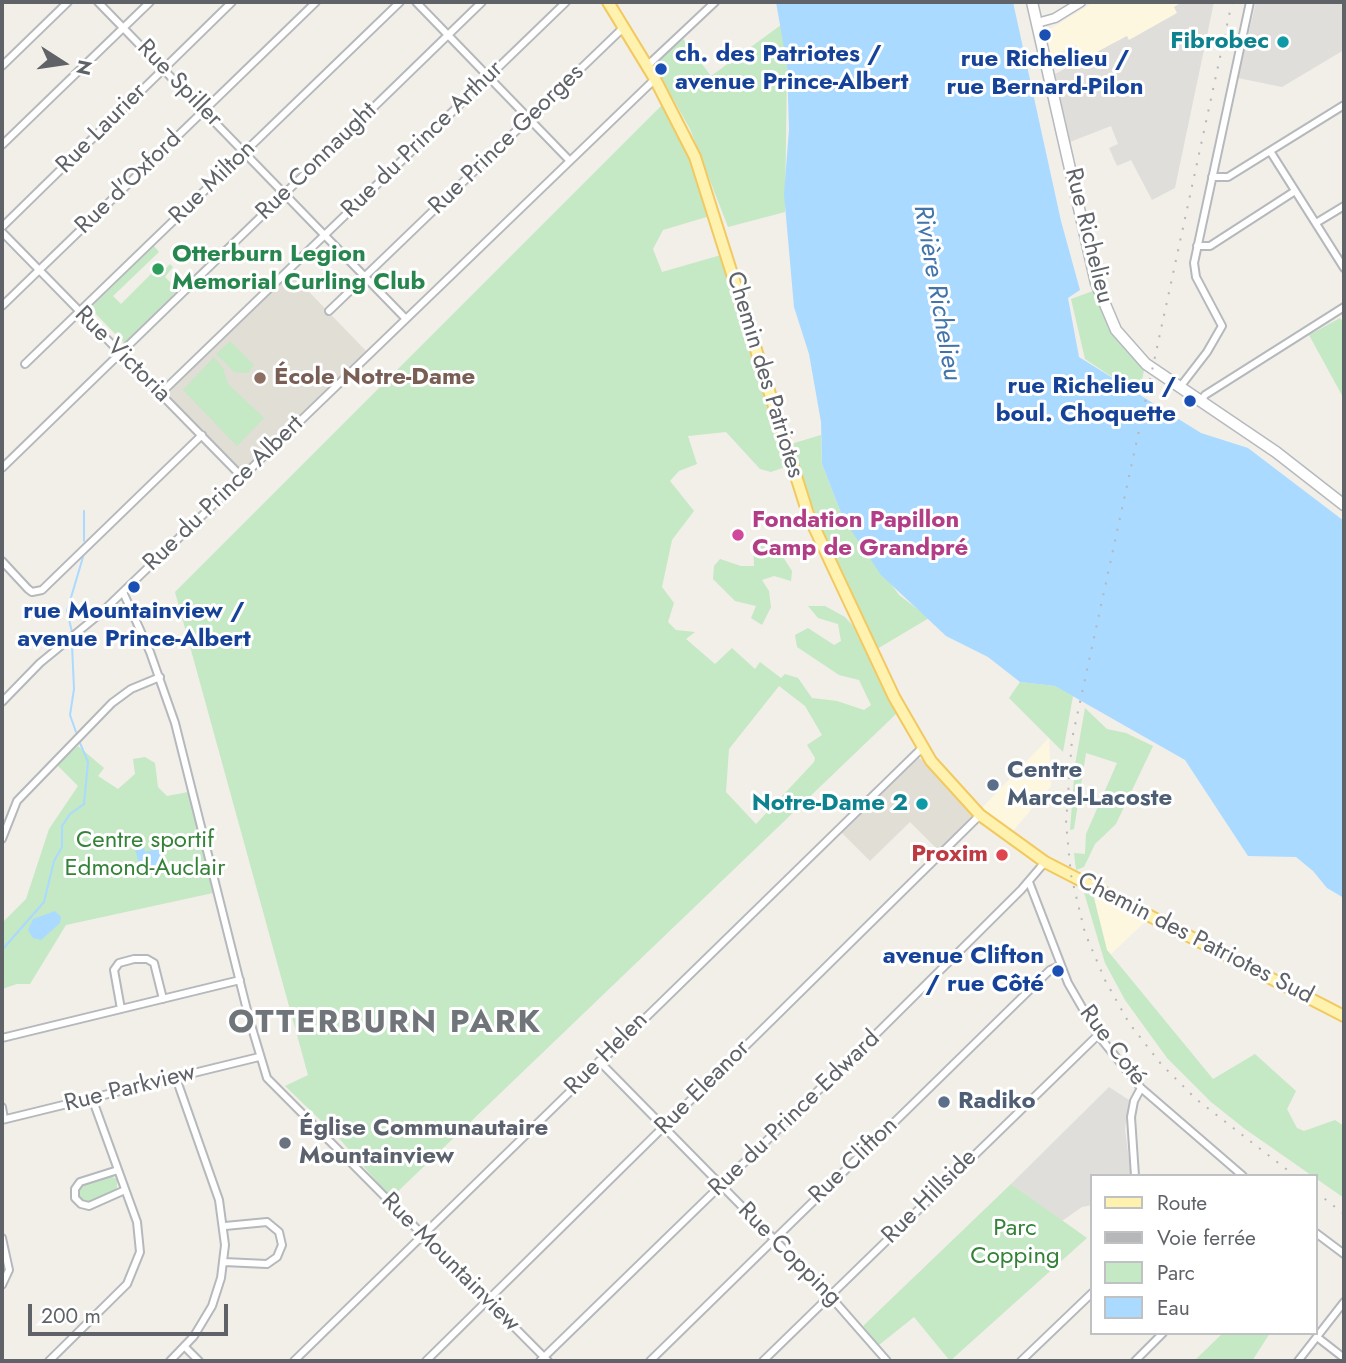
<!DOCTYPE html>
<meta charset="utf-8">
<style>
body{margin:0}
#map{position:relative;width:1346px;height:1363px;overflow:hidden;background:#f1efe8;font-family:Jost,sans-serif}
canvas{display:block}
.frame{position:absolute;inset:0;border:4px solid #5f6368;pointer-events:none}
.legend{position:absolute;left:1090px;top:1174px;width:228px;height:161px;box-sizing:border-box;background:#fff;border:2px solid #bfc1c3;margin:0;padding:9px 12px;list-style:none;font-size:21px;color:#5f6368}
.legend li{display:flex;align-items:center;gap:14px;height:35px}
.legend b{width:35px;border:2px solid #bfc1c3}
.north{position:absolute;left:28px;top:28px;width:70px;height:70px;-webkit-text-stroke:5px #fff;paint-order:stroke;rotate:102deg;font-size:19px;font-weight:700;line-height:28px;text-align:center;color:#5f6368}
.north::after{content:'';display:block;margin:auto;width:24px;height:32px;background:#5f6368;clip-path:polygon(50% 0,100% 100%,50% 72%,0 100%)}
.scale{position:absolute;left:28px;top:1304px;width:200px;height:32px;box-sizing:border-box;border:4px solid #5f6368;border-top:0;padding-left:9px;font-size:21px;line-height:24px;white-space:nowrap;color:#5f6368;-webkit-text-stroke:5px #fff;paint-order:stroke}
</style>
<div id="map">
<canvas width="1346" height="1363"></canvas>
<div class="frame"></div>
<ul class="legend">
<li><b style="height:9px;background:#fff2af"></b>Route</li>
<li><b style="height:9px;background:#b6b7b8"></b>Voie ferrée</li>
<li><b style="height:19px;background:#c5e8c5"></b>Parc</li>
<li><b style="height:19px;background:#aadaff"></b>Eau</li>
</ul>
<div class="north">N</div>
<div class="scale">200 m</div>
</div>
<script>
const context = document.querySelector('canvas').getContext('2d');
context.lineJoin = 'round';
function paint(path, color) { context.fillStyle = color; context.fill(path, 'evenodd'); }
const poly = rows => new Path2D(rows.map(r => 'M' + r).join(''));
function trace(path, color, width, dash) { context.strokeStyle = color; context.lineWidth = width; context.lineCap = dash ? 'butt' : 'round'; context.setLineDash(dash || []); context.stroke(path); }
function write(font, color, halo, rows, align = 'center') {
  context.font = font + ' Jost,sans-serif'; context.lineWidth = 6; context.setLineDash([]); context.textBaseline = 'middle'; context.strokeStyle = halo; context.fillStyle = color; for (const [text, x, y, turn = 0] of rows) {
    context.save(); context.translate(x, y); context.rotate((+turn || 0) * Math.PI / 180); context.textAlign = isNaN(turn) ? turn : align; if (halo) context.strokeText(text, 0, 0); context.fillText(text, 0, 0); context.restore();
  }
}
paint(poly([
 [1094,2,1182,2,1174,7,1177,13,1129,40,1126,36,1085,59,1076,45,1051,56,1047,31],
 [1049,738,1051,786,1012,832,982,808],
 [1093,894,1147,920,1111,954,1107,950]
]), '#fef7e0');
paint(poly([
 [1182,2,1214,2,1175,188,1152,200,1131,160,1117,166,1109,148,1118,144,1111,126,1070,142,1055,74,1127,36,1129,40,1177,13,1174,7],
 [1256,2,1344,2,1344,50,1282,87,1238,78],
 [1109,1087,1129,1100,1125,1129,1131,1176,1092,1176,1092,1205,1082,1207,1062,1221,1011,1184]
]), '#e0deda');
paint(poly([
 [288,270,369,354,242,477,160,394],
 [916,757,923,760,972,816,939,851,910,822,870,861,839,830]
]), '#e1ded6');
paint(poly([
 [781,25,787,65,785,212,728,227,690,129,654,65,683,39,711,76],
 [663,104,691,163,710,216,663,230,653,249,662,272,721,255,785,467,771,472,760,469,726,432,688,436,697,464,679,471,670,481,694,511,672,540,662,587,674,603,668,622,676,630,695,632,686,639,715,664,732,648,755,669,760,662,781,678,785,674,798,678,812,698,837,701,864,710,871,705,859,680,839,675,797,647,795,635,808,628,834,645,841,641,838,624,818,618,808,606,825,606,845,617,853,626,896,714,391,1198,337,1136,285,1086,308,1075,175,592],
 [779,686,805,706,822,735,807,745,815,758,814,762,756,824,726,792,729,749],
 [154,246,159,252,113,296,121,304,153,272,158,277,170,264,173,267,165,277,178,290,124,343,90,308],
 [1093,291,1112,334,1144,370,1139,395,1085,359,1071,299],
 [1340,318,1344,324,1344,399,1309,335],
 [230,341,254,365,248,373,234,372,216,354],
 [214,357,223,368,228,384,264,418,237,446,183,390],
 [821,435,822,464,843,518,899,595,929,618,877,649,815,513,791,444],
 [765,537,774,543,792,571,791,581,774,576,762,580,769,591,771,607,762,625,751,618,756,606,735,601,713,579,714,566,720,559,741,566,754,566,753,543],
 [1020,682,1055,686,1073,696,1063,752,1009,698],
 [1085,708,1107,729,1126,733,1153,746,1116,824,1095,844,1084,867,1076,870,1074,853,1085,854,1086,834,1117,763,1086,753,1074,829,1070,830,1075,765],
 [78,746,104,768,98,776,118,789,135,774,133,759,145,757,155,763,158,787,167,796,188,792,213,893,66,925,30,984,17,984,2,989,2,923,26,899,49,829,78,786,57,765],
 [1083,889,1093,894,1107,950,1213,1079,1255,1054,1296,1091,1287,1109,1297,1128,1304,1131,1335,1120,1344,1126,1344,1198,1245,1129,1211,1102,1167,1058,1125,1000,1105,963],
 [110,1176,117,1179,117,1190,92,1202,78,1201,76,1191,80,1186],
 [1011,1184,1087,1238,950,1361,914,1317,879,1345,863,1326],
 [1223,1333,1270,1333,1252,1361,1194,1361]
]), '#c5e8c5');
paint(poly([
 [776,2,1013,2,1061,221,1080,290,1068,298,1079,357,1201,433,1248,448,1344,521,1344,898,1327,888,1313,871,1296,857,1248,856,1185,760,1055,686,1020,682,988,657,946,636,881,575,843,518,822,464,821,422,809,354,794,307,784,194,789,129,787,65],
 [142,838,145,852,161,848,165,863,140,869,133,840],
 [55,911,61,917,60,923,41,940,33,938,28,930,33,919]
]), '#aadaff');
trace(poly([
 [84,511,84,541],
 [72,632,67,611,83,557],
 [72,645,74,689,70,715,76,732],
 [2,950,44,902,54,861,62,847,62,826,70,814,84,804,88,762,80,743]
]), '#aadaff', 2);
const minor = poly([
 [98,2,405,318],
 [416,2,569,160],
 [2,66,68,2],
 [647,66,715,2],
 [2,145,150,2],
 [1270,151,1344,268],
 [1212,177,1228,177,1344,105],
 [1316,223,1344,206],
 [2,227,232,2],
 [2,232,242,477],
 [1197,246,1210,246,1295,191],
 [2,306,316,2],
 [329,311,624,27],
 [25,364,400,2],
 [1180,387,1207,352,1222,326,1196,277,1194,263,1250,2],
 [160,394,566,2],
 [1201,401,1205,395,1344,307],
 [2,468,482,2],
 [2,561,28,589,32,592,42,590,202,435],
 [123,592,150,652,175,723,249,1018,267,1078,548,1361],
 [2,702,40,663,101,613,655,79],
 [2,839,17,801,112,703,131,689,160,677],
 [1029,882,1068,983,1098,1035,1141,1088,1243,1176],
 [121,1009,114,970,119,963,134,959,147,959,154,963,163,999],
 [2,1038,240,980],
 [599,1061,830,1296,887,1361],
 [2,1107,4,1119],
 [2,1120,259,1057],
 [118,1170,80,1182,75,1189,75,1198,81,1204,89,1206,125,1190],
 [1135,1176,1131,1117,1134,1101,1141,1088],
 [1316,1233,1344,1254],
 [2,1238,9,1270,2,1285],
 [224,1262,267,1264,277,1257,282,1245,279,1232,267,1222,225,1226],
 [1317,1337,1344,1358],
 [185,1347,199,1361],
 [49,1361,127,1284,140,1252,137,1222,92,1098],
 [170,1361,194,1336,212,1306,221,1278,225,1245,219,1200,176,1078],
 [294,1361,922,748],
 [426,1361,980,815],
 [540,1361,863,1047,1021,890,1045,862],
 [650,1361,1050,970,1061,965],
 [763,1361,1098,1035],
 [1021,1361,1092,1293],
 [1135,1361,1163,1333],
 [1298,1361,1344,1302]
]);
const tertiary = poly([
 [1037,23,1055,18,1081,2]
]);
const secondary = poly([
 [1032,2,1096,283,1116,330,1146,364,1276,452,1344,505]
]);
const primary = poly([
 [608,2,655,79,695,157,808,514,894,697,931,761,980,815,1045,862,1344,1016]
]);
trace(minor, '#b5b8bc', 10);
trace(tertiary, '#b5b8bc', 11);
trace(secondary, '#b6babf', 13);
trace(primary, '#f2c960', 14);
trace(minor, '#fff', 6);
trace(tertiary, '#fff', 8);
trace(secondary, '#fff', 10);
trace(primary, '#fff2af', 10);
trace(poly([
 [1232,2,1072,739,1066,823,1071,875,1085,933,1105,980,1129,1023,1161,1064,1196,1099,1295,1176],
 [1316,1192,1344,1214]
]), '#b6b7b8', 2, [2, 9]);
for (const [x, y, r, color] of [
 [1045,35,7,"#1a4fb4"],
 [1283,42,7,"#0f9aa8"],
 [661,69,7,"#1a4fb4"],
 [158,269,7,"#2e9e5b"],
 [260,378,7,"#8d6e63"],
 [1190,401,7,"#1a4fb4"],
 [738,535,7,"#d1479c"],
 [134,587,7,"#1a4fb4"],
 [993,785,7,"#5c6f8a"],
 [922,804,7,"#0f9aa8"],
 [1002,855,7,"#e0444e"],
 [1058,971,7,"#1a4fb4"],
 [944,1102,7,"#5c6f8a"],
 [285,1143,7,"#6b7280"]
]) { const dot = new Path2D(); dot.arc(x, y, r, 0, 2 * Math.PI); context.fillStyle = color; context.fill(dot); trace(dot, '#fff', 2.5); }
write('bold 24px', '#0d838f', '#fff', [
 ["Fibrobec",1269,42],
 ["Notre-Dame 2",908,804]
], 'right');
write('bold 24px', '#164399', '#fff', [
 ["ch. des Patriotes /",675,55,"left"],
 ["avenue Prince-Albert",675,83,"left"],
 ["rue Richelieu /",1045,60],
 ["rue Bernard-Pilon",1045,88],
 ["rue Richelieu /",1176,387,"right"],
 ["boul. Choquette",1176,415,"right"],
 ["rue Mountainview /",134,612],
 ["avenue Prince-Albert",134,640],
 ["avenue Clifton",1044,957,"right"],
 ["/ rue Côté",1044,985,"right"]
]);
write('24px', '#5f6368', '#fff', [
 ["Rue Spiller",179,84,46],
 ["Rue Laurier",102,129,-45],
 ["Rue du Prince Arthur",423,140,-44],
 ["Rue Prince Georges",507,140,-44],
 ["Rue Connaught",317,162,-44],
 ["Rue d'Oxford",129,183,-44],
 ["Rue Milton",213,183,-44],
 ["Rue Richelieu",1088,236,76],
 ["Rue Victoria",122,355,45],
 ["Chemin des Patriotes",764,375,73],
 ["Rue du Prince Albert",224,494,-44],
 ["Chemin des Patriotes Sud",1195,939,27],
 ["Rue Coté",1112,1046,53],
 ["Rue Helen",607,1054,-45],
 ["Rue Eleanor",703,1088,-45],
 ["Rue Parkview",130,1089,-14],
 ["Rue du Prince Edward",795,1114,-44],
 ["Rue Clifton",854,1161,-44],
 ["Rue Hillside",930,1197,-45],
 ["Rue Copping",789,1255,45],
 ["Rue Mountainview",450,1263,45]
]);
write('bold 24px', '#27864d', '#fff', [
 ["Otterburn Legion",172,255],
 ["Memorial Curling Club",172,283]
], 'left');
write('bold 24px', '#785e54', '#fff', [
 ["École Notre-Dame",274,378]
], 'left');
write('bold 24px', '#b23c85', '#fff', [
 ["Fondation Papillon",752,521],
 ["Camp de Grandpré",752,549]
], 'left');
write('bold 24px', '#4e5e75', '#fff', [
 ["Centre",1007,771],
 ["Marcel-Lacoste",1007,799],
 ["Radiko",958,1102]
], 'left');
write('24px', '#348238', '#fff', [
 ["Centre sportif",145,841],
 ["Edmond-Auclair",145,869],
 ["Parc",1015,1229],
 ["Copping",1015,1257]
]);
write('bold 24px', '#be3a42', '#fff', [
 ["Proxim",988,855]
], 'right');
write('bold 24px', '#5b616d', '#fff', [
 ["Église Communautaire",299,1129],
 ["Mountainview",299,1157]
], 'left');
write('italic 26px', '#4174aa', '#fff', [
 ["Rivière Richelieu",936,293,80]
]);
context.letterSpacing = '2px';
write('bold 32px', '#70757a', '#fff', [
 ["OTTERBURN PARK",385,1024]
]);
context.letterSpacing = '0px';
</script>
